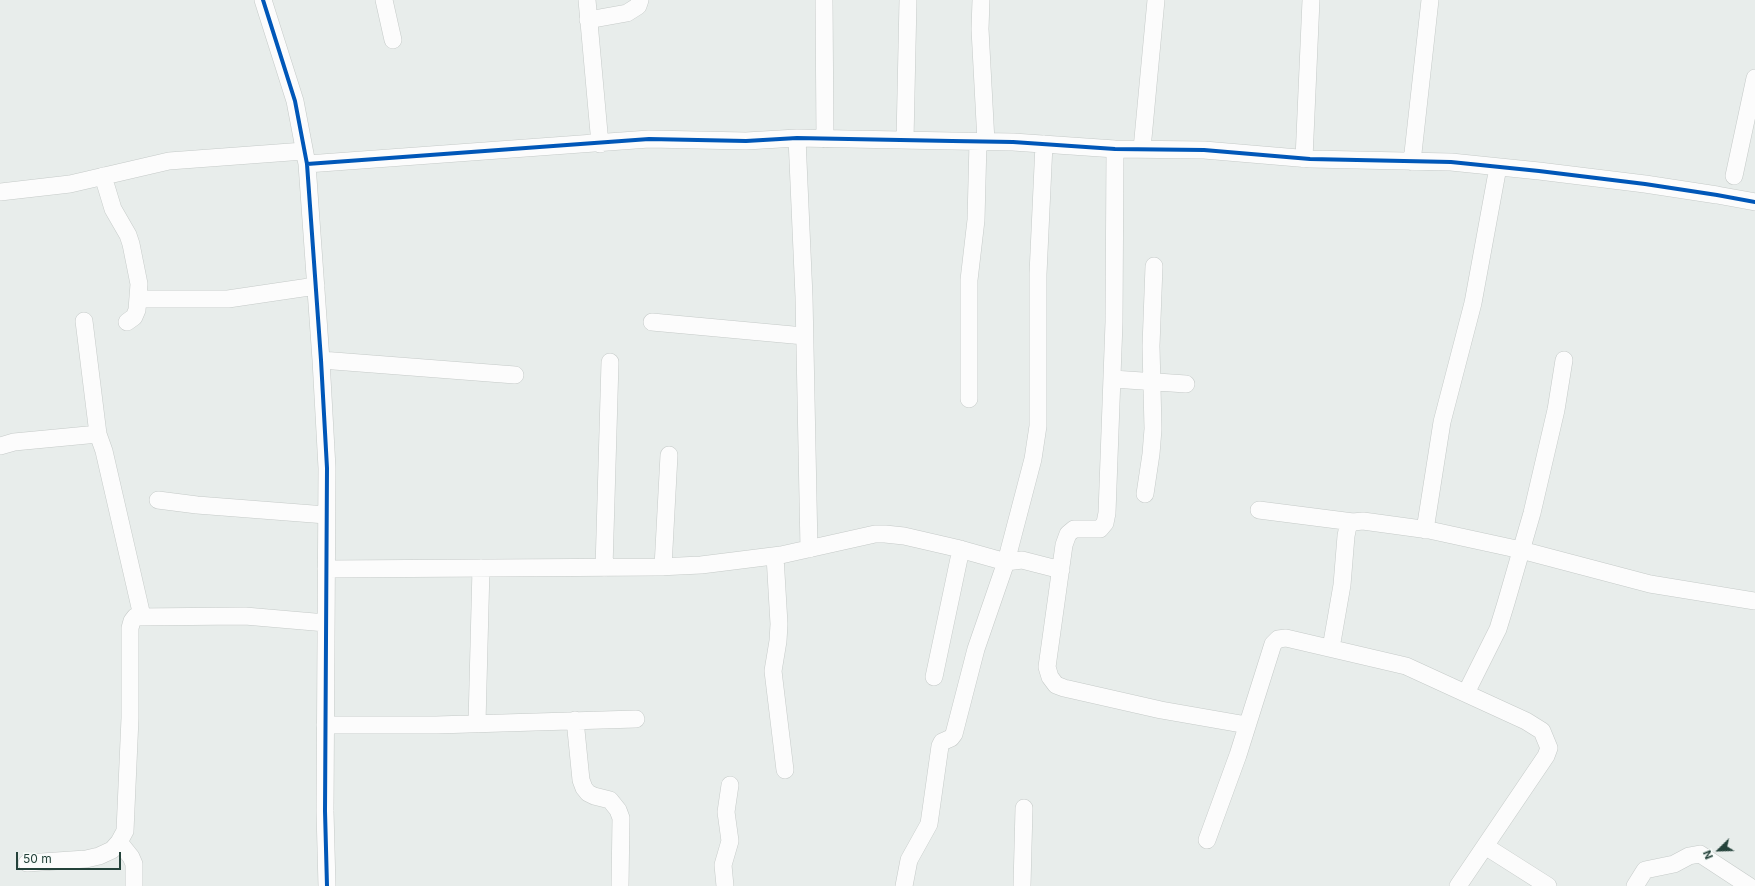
<!DOCTYPE html>
<style>
body{margin:0}
#map{position:relative;width:1755px;height:886px;overflow:hidden;background:#e8edeb;font-family:Inter,sans-serif}
canvas{display:block}
.north{position:absolute;left:1699px;top:830px;width:40px;height:40px;-webkit-text-stroke:3px #f7fbf9;paint-order:stroke;rotate:247deg;font-size:11px;font-weight:700;line-height:16px;text-align:center;color:#24423a}
.north::after{content:'';display:block;margin:auto;width:14px;height:18px;background:#24423a;clip-path:polygon(50% 0,100% 100%,50% 72%,0 100%)}
.scale{position:absolute;left:16px;top:852px;width:105px;height:18px;box-sizing:border-box;border:2px solid #24423a;border-top:0;padding-left:5px;font-size:12px;line-height:14px;white-space:nowrap;color:#24423a;-webkit-text-stroke:3px #f7fbf9;paint-order:stroke}
</style>
<div id="map">
<canvas width="1755" height="886"></canvas>
<div class="north">N</div>
<div class="scale">50 m</div>
</div>
<script>
const context = document.querySelector('canvas').getContext('2d');
context.lineJoin = 'round';
const poly = rows => new Path2D(rows.map(r => 'M' + r).join(''));
function trace(path, color, width, dash) { context.strokeStyle = color; context.lineWidth = width; context.lineCap = dash ? 'butt' : 'round'; context.setLineDash(dash || []); context.stroke(path); }
const minor = poly([
 [263,0,295,101,307,164,321,360,327,468,325,811,327,886],
 [384,0,393,40],
 [587,0,600,144],
 [824,0,825,139],
 [981,0,980,29,986,142],
 [588,20,627,13,638,6,640,0],
 [797,138,804,297,809,549],
 [905,140,908,0],
 [1115,149,1114,322,1107,513,1105,523,1100,529,1074,529,1068,534,1064,545,1047,667,1050,677,1056,685,1064,688,1161,710,1247,725],
 [1142,149,1156,0],
 [1304,159,1311,0],
 [1412,162,1430,0],
 [307,164,649,139,746,141,797,138,952,141,1013,142,1115,149,1204,150,1310,159,1451,162,1539,171,1645,184,1717,195,1755,202],
 [103,176,113,209,128,235,131,244,139,284,137,310,134,317,127,322],
 [1734,176,1755,78],
 [0,192,70,184,169,161,304,151],
 [138,299,228,299,316,286],
 [84,321,98,434,104,451,142,616],
 [652,322,804,336],
 [321,360,515,375],
 [1113,379,1186,384],
 [969,399,969,280,976,220,978,142],
 [0,446,14,442,98,434],
 [1145,494,1151,454,1153,429,1151,346,1154,266],
 [158,500,197,505,326,515],
 [1259,510,1353,522],
 [1425,530,1442,422,1473,303,1498,167],
 [775,556,779,624,778,641,773,671,785,770],
 [663,567,669,455],
 [604,568,610,362],
 [326,569,658,567,701,565,781,555,875,534,885,534,904,536,956,548,1006,562,1022,560,1061,570],
 [1331,648,1342,585,1346,536,1348,526,1353,522,1363,521,1429,530,1521,550,1650,584,1755,601],
 [934,677,961,549],
 [1466,693,1498,629,1506,603,1532,513,1556,410,1564,360],
 [575,720,581,780,584,788,588,793,594,796,610,800,618,810,621,818,620,886],
 [477,723,481,568],
 [325,725,436,725,636,719],
 [1207,840,1238,755,1273,644,1278,639,1286,638,1406,666,1526,721,1542,731,1549,748,1546,756,1458,886],
 [119,842,131,857,134,864,134,886],
 [1485,846,1548,886],
 [27,863,86,859,99,856,112,850,119,842,125,831,130,718,130,628,132,621,135,617,245,616,326,623],
 [725,886,723,865,730,841,726,812,730,785],
 [904,886,909,860,929,824,940,746,942,742,951,738,954,734,976,649,1006,562,1033,459,1038,426,1038,274,1044,144],
 [1022,886,1024,808],
 [1635,886,1645,870,1674,864,1689,856,1700,854,1749,886]
]);
trace(minor, '#c5cac8', 18);
trace(minor, '#fcfcfc', 17);
trace(poly([
 [263,0,295,101,307,164,321,360,327,468,325,811,327,886],
 [307,164,649,139,746,141,797,138,952,141,1013,142,1115,149,1204,150,1310,159,1451,162,1539,171,1645,184,1717,195,1755,202]
]), '#0057b8', 4);
</script>
